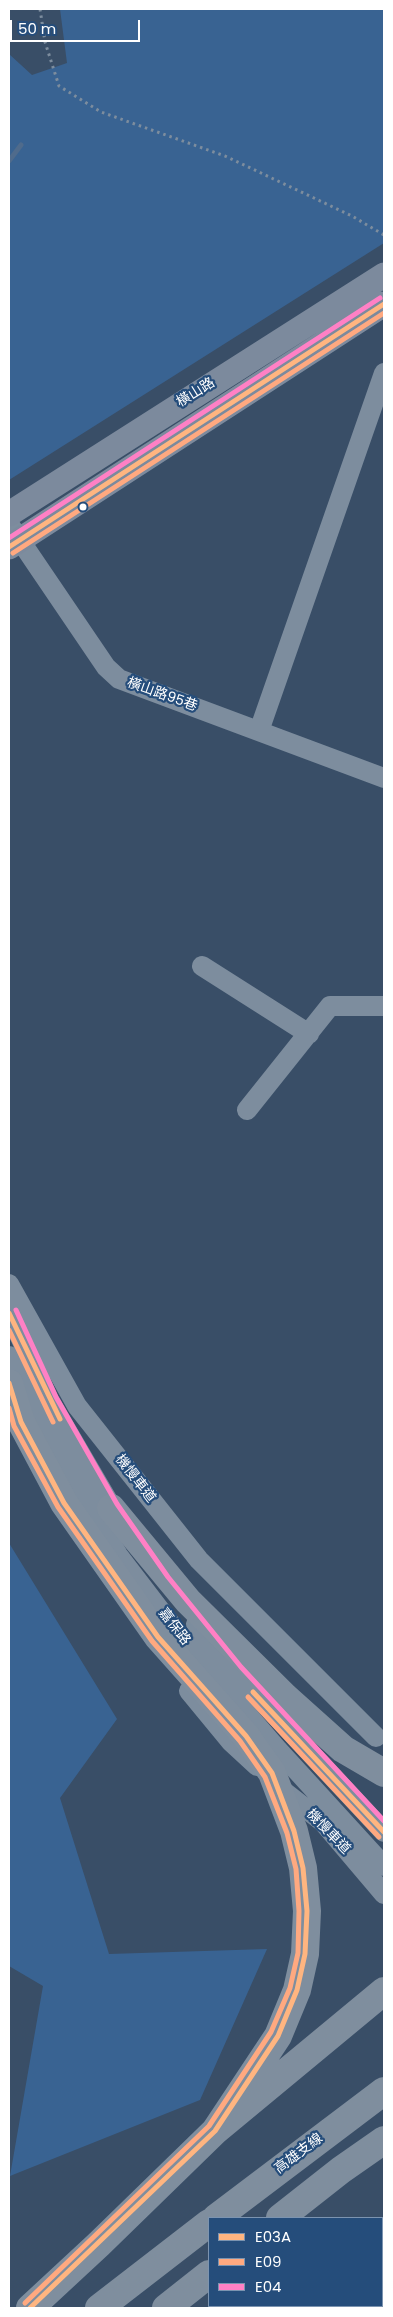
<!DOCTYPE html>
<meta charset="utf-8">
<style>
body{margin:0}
#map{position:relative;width:393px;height:2317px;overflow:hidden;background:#394e67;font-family:Poppins,sans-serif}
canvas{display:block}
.frame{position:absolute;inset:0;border:10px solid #fff;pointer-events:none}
.legend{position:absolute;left:208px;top:2217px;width:175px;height:90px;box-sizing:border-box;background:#254d7b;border:1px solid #7c94b0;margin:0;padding:6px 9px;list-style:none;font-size:15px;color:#fff}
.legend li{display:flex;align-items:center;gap:10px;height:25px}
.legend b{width:25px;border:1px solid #7c94b0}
.scale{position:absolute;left:10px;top:20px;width:130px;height:22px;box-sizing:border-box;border:2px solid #fff;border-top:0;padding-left:6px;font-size:15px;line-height:18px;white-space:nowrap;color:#fff;-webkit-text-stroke:4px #254d7b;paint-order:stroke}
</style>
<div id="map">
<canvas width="393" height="2317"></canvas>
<div class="frame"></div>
<ul class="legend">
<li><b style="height:6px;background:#ffb580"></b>E03A</li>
<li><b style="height:6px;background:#ffa980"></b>E09</li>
<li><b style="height:6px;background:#ff80c5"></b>E04</li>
</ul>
<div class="scale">50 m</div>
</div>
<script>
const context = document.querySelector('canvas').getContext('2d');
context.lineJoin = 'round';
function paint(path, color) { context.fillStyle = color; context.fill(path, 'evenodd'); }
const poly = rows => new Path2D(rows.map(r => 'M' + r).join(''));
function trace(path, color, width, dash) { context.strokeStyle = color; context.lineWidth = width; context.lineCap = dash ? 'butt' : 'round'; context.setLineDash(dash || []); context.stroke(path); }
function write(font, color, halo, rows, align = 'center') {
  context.font = font + ' Poppins,"Noto Sans TC",sans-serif'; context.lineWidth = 4.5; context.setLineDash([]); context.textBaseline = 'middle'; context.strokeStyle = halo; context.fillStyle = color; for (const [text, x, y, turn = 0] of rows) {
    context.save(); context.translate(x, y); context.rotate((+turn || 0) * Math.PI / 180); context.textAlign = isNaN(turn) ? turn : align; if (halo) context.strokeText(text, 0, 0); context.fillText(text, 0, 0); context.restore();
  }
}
paint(poly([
 [60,9,384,9,384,243,9,480,9,54,32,75,67,63],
 [9,1543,117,1719,60,1798,109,1954,267,1949,200,2100,10,2176,43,1986,9,1966]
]), '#396392');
trace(poly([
 [9,161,21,145]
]), '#4f6b8c', 5);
trace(poly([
 [40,9,45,42,59,86,101,112,225,156,352,216,384,235]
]), '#7d8d9e', 3, [2.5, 4]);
trace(poly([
 [9,524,106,667,119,679,384,778],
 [259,731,384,373],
 [202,966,309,1034],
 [247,1110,330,1006,384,1006],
 [9,1284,77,1406,199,1560,376,1737],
 [9,1313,49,1400,118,1518],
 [9,1356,57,1453,118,1555,183,1640,278,1750,384,1866],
 [196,1624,235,1672,384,1832],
 [189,1691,231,1742,257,1766],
 [277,1786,323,1822,384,1894]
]), '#7d8d9e', 20);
trace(poly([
 [9,514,384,275],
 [9,547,384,304]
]), '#7c8a9d', 25);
trace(poly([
 [9,1383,21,1422,64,1503,158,1637,246,1736,272,1773,294,1831,303,1868,307,1911,305,1954,297,1990,278,2036,215,2131],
 [111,1508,188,1601,285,1697,343,1749,384,1773],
 [216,2218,384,2091],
 [280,2218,341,2170,384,2140],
 [382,2295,384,2293],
 [30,2308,99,2244,215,2131,384,1991],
 [99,2308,209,2223],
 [166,2308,209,2274],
 [355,2308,360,2306]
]), '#7f8e9e', 28);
trace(poly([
 [9,547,384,304],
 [9,1313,60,1419],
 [9,1383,21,1422,64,1503,158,1637,246,1736,272,1773,294,1831,303,1868,307,1911,305,1954,297,1990,278,2036,215,2131,30,2308],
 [253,1692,384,1832]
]), '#ffb580', 5);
trace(poly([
 [13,553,384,313],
 [9,1330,53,1422],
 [9,1408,14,1426,58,1507,152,1641,240,1741,265,1777,287,1833,296,1869,299,1911,298,1953,290,1988,271,2032,209,2126,25,2303],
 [248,1697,379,1837]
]), '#ffa980', 5);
trace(poly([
 [9,538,380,298],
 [16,1310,56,1397,117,1504,168,1577,241,1667,384,1821]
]), '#ff80c5', 5);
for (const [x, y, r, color] of [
 [83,507,4.5,"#fff"]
]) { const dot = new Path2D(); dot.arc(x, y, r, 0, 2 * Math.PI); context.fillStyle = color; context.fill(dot); trace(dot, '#254d7b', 2); }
write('14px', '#fff', '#254d7b', [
 ["橫山路",196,393,-32],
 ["橫山路95巷",162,695,20],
 ["機慢車道",135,1479,52],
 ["嘉保路",174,1627,52],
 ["機慢車道",328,1832,46],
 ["高雄支線",299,2154,-37]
]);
</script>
